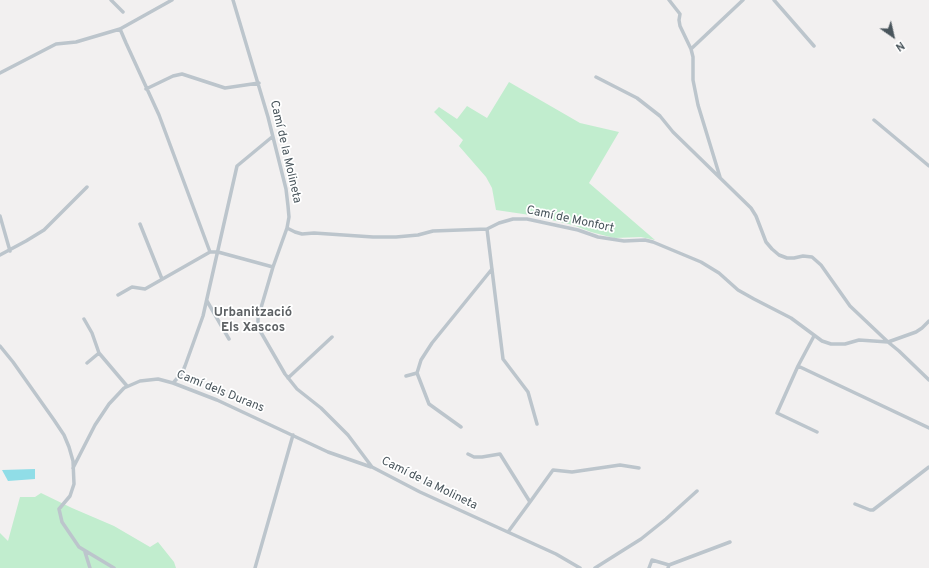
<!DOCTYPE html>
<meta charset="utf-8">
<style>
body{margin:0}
#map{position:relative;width:929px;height:568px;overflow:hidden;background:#f2f0f0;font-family:Overpass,sans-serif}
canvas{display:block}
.north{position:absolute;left:873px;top:16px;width:40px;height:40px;-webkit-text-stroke:3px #fff;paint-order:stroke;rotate:146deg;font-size:11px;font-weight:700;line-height:16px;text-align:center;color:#49555c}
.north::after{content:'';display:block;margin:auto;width:14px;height:18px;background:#49555c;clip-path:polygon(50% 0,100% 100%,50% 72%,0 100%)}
</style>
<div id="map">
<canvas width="929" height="568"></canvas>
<div class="north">N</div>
</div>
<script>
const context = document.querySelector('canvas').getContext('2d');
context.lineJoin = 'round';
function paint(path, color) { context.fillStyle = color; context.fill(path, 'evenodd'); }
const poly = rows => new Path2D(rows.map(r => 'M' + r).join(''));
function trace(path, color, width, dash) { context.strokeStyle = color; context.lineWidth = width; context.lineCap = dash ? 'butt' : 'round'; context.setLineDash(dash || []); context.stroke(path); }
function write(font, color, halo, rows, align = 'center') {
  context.font = font + ' Overpass,sans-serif'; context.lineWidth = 3.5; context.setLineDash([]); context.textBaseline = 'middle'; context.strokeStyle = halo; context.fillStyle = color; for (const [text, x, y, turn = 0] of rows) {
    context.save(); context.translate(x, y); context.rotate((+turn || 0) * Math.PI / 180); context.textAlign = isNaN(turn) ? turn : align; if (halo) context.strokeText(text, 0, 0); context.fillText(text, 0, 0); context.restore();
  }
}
paint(poly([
 [509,82,580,123,619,132,589,183,655,240,641,237,614,238,591,232,573,225,530,215,496,210,492,188,486,177,459,146,463,140,434,112,439,107,457,119,467,106,487,118],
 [41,493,72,508,114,526,150,547,158,542,174,562,176,568,0,568,0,533,8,541,20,497,35,497]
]), '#c1edce');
paint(poly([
 [35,469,35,479,8,481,2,470]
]), '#90dde7');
trace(poly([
 [111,0,123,12],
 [233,0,268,117,286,189,288,206,289,217,287,228,273,267,258,318,258,323,259,329,285,374,297,389,321,408,348,435,372,467,420,492,556,554,580,568],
 [669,0,680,14,679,20,680,26,691,49,693,57,693,80,698,105,720,177],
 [774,0,814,46],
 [120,29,126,43,159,115,210,252],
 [691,49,743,0],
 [0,73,56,44,76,42,120,29,172,0],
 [596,77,637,98,660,116,673,132,751,208,756,216,766,242,772,249,779,255,787,258,794,258,803,256,812,257,821,265,850,306,888,342,916,332,922,328,929,321],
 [146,89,173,76,182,74,225,88,259,83],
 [874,120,929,166],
 [0,216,10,251],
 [140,224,162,279],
 [287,228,295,232,302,234,314,233,373,237,396,237,418,235,433,231,487,229,499,223,513,219,527,219,578,230,598,237,624,241,645,240,653,242,701,262,719,273,738,290,754,299,791,318,822,341,831,344,845,344,859,340,888,342,899,351,929,380],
 [487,229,503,359,528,392,537,424],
 [0,255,26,241,44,230,87,187],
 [118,295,132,287,145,289,210,252,218,252,273,267],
 [207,301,229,339],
 [84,319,92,333,99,353,127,386],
 [814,336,798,366,777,413,817,432],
 [0,346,13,362,54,420,64,435,69,447,73,461,74,484,70,496,59,509,62,522,79,547,114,568],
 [87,363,99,353],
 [798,366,929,428],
 [406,376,417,373],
 [288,378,332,337],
 [173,383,182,373,185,366,203,316,237,166,272,137],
 [461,427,429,404,417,373,421,360,432,343,492,269],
 [468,454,474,457,482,457,500,454,530,502,508,532],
 [73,468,95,425,109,404,124,388,140,381,158,379,173,383,217,400,328,452,371,467],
 [530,502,553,470,572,472,620,465,639,468],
 [855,504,870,510,873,510,929,467],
 [85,552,90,568],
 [669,565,730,542],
 [255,568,293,435],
 [595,568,641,539,666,519,697,491],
 [649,568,652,560,669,565,668,568]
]), '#bcc5cc', 3.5);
write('12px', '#49555c', '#fff', [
 ["Camí de la Molineta",285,152,77],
 ["Camí de Monfort",570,220,12],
 ["Camí dels Durans",220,392,22],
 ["Camí de la Molineta",429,484,26]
]);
write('bold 13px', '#5d6164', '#fff', [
 ["Urbanització",253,313],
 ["Els Xascos",253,328]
]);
</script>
